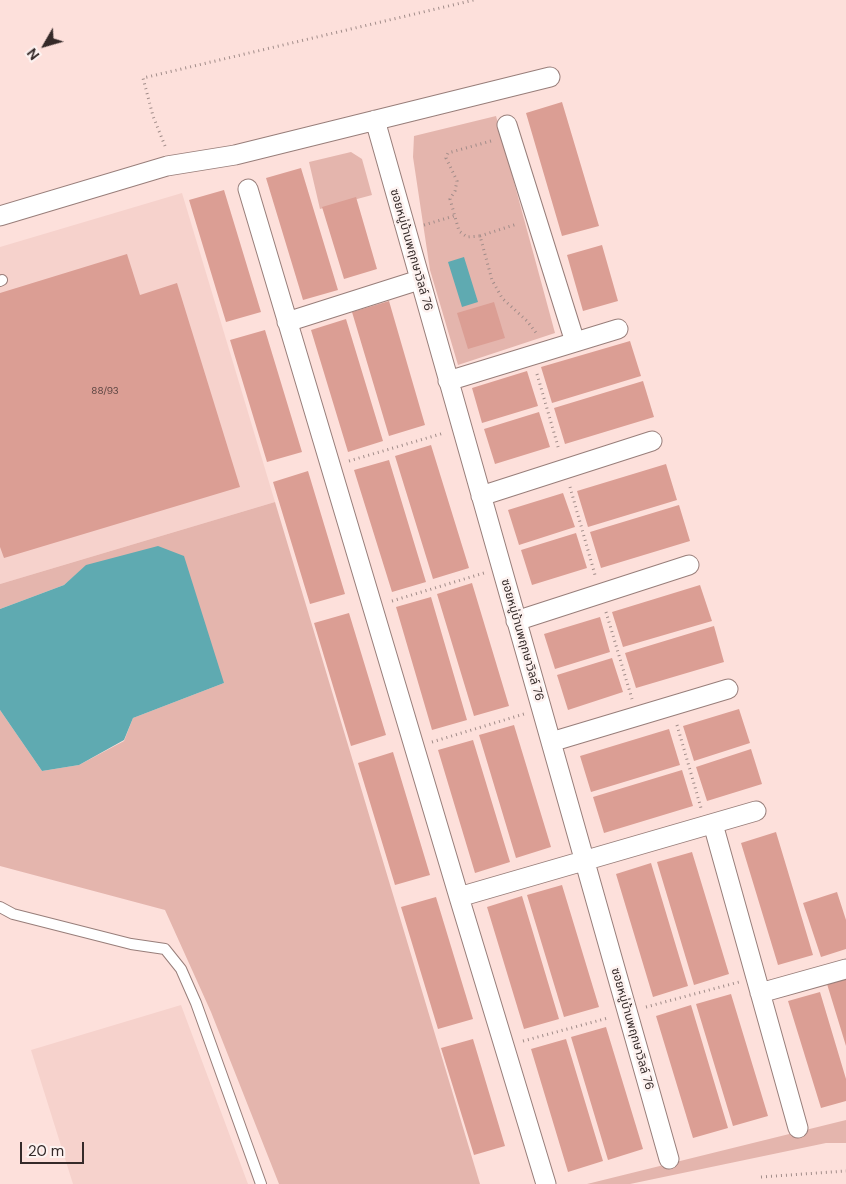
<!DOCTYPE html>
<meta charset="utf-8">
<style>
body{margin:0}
#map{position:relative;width:846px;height:1184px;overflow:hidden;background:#fde0db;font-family:"DM Sans",sans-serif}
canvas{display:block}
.north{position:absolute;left:20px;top:20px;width:50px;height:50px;-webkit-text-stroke:4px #fdf2f0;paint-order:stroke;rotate:232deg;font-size:14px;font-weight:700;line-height:20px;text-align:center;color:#352a29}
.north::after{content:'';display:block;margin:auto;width:18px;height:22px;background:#352a29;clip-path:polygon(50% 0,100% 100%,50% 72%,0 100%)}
.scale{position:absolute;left:20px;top:1142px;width:64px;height:22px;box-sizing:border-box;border:2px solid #352a29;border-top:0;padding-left:6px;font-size:15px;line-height:18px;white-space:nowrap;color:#352a29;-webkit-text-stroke:4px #fdf2f0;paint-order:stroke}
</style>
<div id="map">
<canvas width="846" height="1184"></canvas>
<div class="north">N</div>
<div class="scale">20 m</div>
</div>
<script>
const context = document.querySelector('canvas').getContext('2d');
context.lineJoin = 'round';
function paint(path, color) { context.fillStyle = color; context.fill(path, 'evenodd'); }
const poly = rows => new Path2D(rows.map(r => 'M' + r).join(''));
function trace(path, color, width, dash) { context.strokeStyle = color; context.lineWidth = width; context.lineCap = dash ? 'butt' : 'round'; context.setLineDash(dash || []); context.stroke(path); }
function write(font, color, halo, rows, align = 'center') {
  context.font = font + ' "DM Sans","Noto Sans Thai",sans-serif'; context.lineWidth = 5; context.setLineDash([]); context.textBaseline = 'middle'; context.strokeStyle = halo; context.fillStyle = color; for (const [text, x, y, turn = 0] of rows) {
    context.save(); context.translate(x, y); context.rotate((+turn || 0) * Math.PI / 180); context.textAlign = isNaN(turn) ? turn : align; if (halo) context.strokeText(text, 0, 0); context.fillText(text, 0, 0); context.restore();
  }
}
paint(poly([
 [182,193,275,502,0,584,0,247],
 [181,1005,248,1184,73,1184,31,1050]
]), '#f6d2cc');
paint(poly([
 [496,116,555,333,458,365,430,270,413,157,414,136],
 [351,152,362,159,372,195,320,209,309,162],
 [275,502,480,1184,279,1184,211,1012,165,910,0,866,0,710,42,771,79,765,124,741,133,718,224,683,87,565,64,585,0,609,0,584],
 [846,1120,846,1143,826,1143,630,1184,587,1184]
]), '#e4b5ad');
paint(poly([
 [464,257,478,302,462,307,448,262],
 [158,546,184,556,224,683,133,718,124,740,79,765,42,771,0,710,0,609,64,585,86,565]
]), '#5faab1');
paint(poly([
 [562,102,599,226,562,236,526,113],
 [301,168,338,290,303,300,266,178],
 [224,190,261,312,226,322,189,200],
 [356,197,377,269,344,279,322,207],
 [602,245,618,301,583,311,567,255],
 [127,254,140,295,177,283,240,487,4,558,0,547,0,293],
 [389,301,425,425,389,436,352,312],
 [494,302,505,338,468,349,457,313],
 [346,319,383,441,348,452,311,330],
 [265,330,302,452,267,462,230,340],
 [630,341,641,376,552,403,541,367],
 [527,371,538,406,482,423,472,388],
 [643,381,654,417,565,444,554,408],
 [539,412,550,447,495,464,484,429],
 [431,445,469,568,433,579,395,456],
 [389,460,426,582,392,592,354,470],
 [666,464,677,500,588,527,577,491],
 [308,471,345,594,310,604,273,482],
 [563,493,575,527,519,545,508,510],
 [679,505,690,541,601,568,590,532],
 [576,533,587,568,532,585,521,550],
 [472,583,509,706,474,716,437,594],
 [700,585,712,621,623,647,612,612],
 [431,597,467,720,432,730,396,607],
 [349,613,386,735,351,746,314,623],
 [600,617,610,652,555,669,544,634],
 [714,626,724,662,636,688,625,653],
 [612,658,623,692,568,710,557,675],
 [739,709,750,743,694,761,683,726],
 [514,725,551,847,516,858,479,735],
 [669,729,680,765,591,792,580,756],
 [473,740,510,862,475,873,438,750],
 [751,749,762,784,707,801,696,767],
 [393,752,430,875,395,885,358,763],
 [682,770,693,806,604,833,593,797],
 [776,832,813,955,778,965,741,843],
 [692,852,729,974,694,985,657,862],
 [651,863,688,986,653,997,616,874],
 [562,885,599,1007,564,1017,527,895],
 [837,892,846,920,846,949,821,957,803,903],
 [522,896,559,1019,524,1029,487,907],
 [436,897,473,1019,438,1029,401,907],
 [846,978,846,1046,827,984],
 [820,992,846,1079,846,1101,821,1108,788,1001],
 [731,994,768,1116,733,1126,696,1004],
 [691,1005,728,1128,693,1138,656,1016],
 [606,1027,643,1149,608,1160,571,1037],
 [473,1039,505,1146,474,1155,441,1048],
 [566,1039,603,1161,568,1172,531,1049]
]), '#db9e94');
const service = poly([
 [0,281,2,280],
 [0,907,13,914,131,944,165,949,181,969,196,1003,261,1184]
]);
const minor = poly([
 [375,120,669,1159],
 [507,125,575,342],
 [248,189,459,897,546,1184],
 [0,216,167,166,235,155,550,77],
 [287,322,419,280],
 [448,381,618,329],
 [481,496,652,441],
 [516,621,689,565],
 [551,742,728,689],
 [713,824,798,1128],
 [459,897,756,811],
 [760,993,846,969]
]);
trace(service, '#987e7a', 12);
trace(minor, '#987e7a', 21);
trace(poly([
 [491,141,448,153,446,158,457,181,455,191,450,199,459,231,467,237,480,236,492,280,502,298,527,321,537,334],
 [165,146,153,116,143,78,474,0],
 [424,225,454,216],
 [480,236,517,224],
 [537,374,559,450],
 [349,461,444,433],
 [570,487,595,575],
 [392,601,484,573],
 [606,612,632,699],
 [677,725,701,808],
 [432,742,524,714],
 [646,1007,739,982],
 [523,1041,608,1018],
 [761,1177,846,1171]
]), '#a18c89', 3, [1, 4]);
trace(service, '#fff', 10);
trace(minor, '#fff', 19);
write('10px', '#5e4744', null, [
 ["88/93",105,391]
]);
write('12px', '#352a29', '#fdf2f0', [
 ["ซอยหมู่บ้านพฤกษาวิลล์ 76",411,250,74],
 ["ซอยหมู่บ้านพฤกษาวิลล์ 76",522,640,74],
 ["ซอยหมู่บ้านพฤกษาวิลล์ 76",632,1029,74]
]);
</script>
